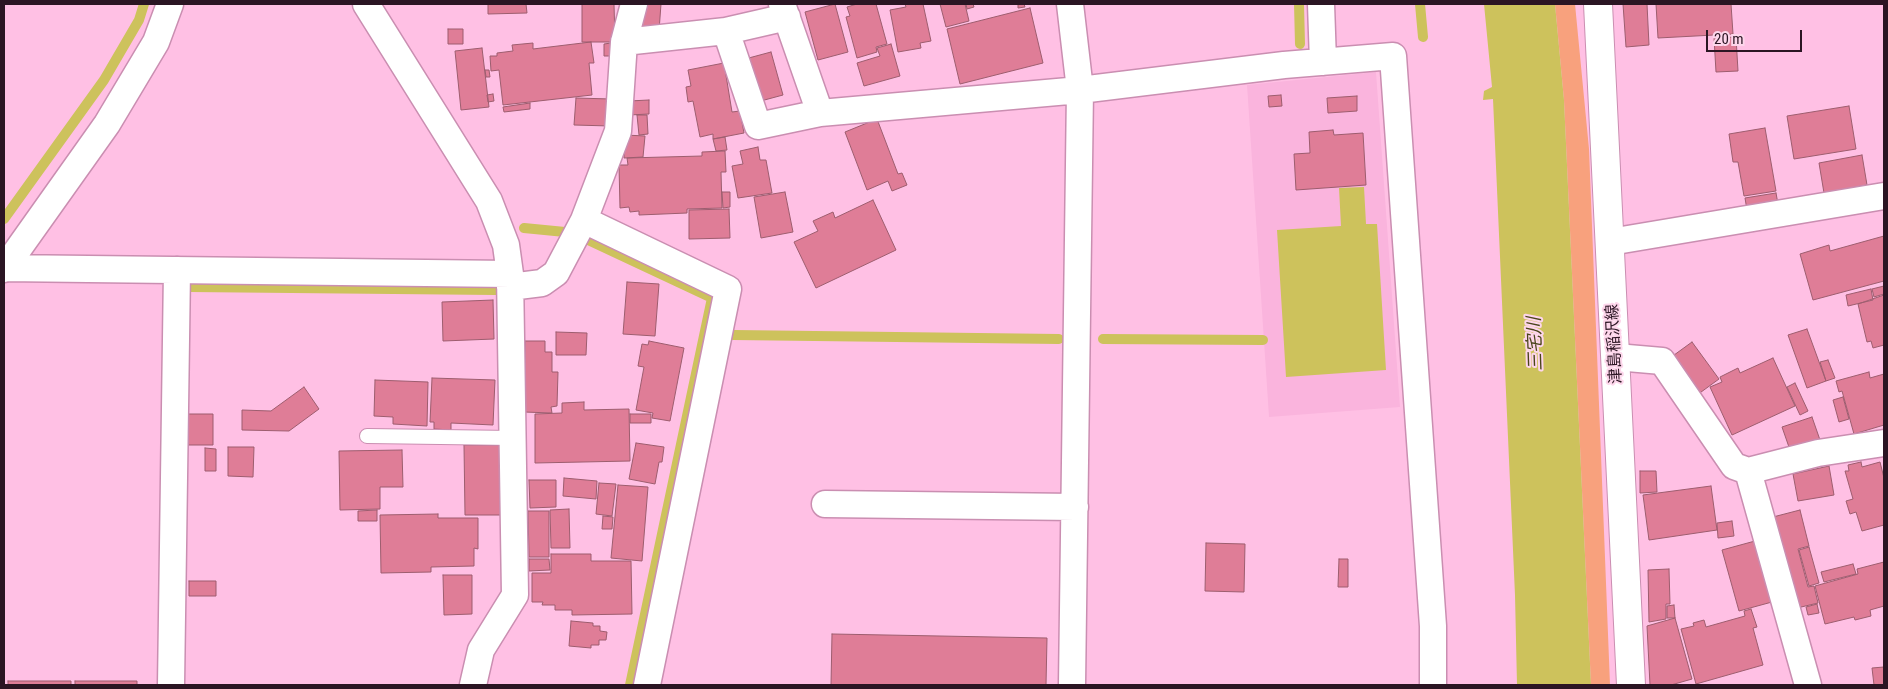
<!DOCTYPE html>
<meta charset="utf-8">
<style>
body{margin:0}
#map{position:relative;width:1888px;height:689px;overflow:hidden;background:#ffc0e4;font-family:"Roboto Condensed",sans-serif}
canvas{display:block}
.frame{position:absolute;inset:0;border:5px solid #2b1523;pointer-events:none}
.scale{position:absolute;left:1706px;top:30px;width:96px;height:22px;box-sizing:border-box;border:2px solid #2b1523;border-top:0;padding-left:6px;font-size:15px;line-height:18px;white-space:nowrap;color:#2b1523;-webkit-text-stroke:4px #fdd6eb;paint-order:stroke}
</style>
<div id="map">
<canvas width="1888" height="689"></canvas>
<div class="frame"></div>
<div class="scale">20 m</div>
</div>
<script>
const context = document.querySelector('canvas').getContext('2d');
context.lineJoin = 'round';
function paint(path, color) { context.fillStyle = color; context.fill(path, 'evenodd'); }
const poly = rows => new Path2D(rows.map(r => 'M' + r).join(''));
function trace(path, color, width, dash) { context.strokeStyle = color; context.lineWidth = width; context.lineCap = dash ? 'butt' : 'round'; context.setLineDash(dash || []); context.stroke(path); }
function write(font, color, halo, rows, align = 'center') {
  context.font = font + ' "Roboto Condensed","Noto Sans JP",sans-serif'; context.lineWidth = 4; context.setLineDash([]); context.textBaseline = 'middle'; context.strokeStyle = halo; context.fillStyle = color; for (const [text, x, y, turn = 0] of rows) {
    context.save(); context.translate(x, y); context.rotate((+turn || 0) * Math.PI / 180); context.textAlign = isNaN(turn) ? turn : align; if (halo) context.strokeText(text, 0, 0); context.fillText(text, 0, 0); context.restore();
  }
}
paint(poly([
 [1376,72,1400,407,1269,417,1247,85]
]), '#fab4dd');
paint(poly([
 [1555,4,1575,4,1589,149,1610,685,1591,685,1564,100]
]), '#f8a17d');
paint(poly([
 [1484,4,1555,4,1564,100,1591,685,1517,685,1515,595,1493,99,1483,100,1484,91,1492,87],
 [1364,187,1366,224,1377,224,1386,370,1286,377,1277,230,1341,226,1339,188]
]), '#cdc25c');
trace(poly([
 [1299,4,1300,44],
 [1420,4,1423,37],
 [4,219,104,80,139,20,144,4],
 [524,228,565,232],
 [586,239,712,298,630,685],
 [189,287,496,290],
 [733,335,1059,339],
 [1103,339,1263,340]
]), '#cdc25c', 10);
const building = poly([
 [488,4,526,4,527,13,488,14,488,4],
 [582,4,614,4,615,42,582,42,582,4],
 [642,4,661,4,659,31,635,34,642,4],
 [835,4,848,52,818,60,805,12,835,4],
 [857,4,876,4,887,44,876,47,877,52,857,58,846,17,850,16,847,7,857,4],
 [905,4,923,4,931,41,920,43,921,48,898,52,890,10,906,7,905,4],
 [940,4,965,4,969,21,946,27,940,4],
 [966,4,973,4,974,7,967,9,966,4],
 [1018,4,1024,4,1025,7,1018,8,1018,4],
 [1623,4,1647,4,1649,45,1626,47,1623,4],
 [1656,4,1731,4,1733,34,1658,38,1656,4],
 [1030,8,1043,63,960,84,947,29,1030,8],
 [448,29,463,29,463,44,448,44,448,29],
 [1736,37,1738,71,1716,72,1714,38,1736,37],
 [591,42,594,63,589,63,592,95,503,105,499,70,491,71,490,56,497,56,497,53,513,51,512,45,533,43,533,49,591,42],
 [611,43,612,56,604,56,604,44,611,43],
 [891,44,900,76,864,86,857,63,880,56,877,48,891,44],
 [482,48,489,107,461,110,455,51,482,48],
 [771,52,783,95,757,102,745,59,771,52],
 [724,63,732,112,740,111,744,133,713,139,713,134,700,137,693,101,688,102,686,87,691,86,688,70,724,63],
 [485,70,489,70,490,77,486,77,485,70],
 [493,94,494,101,488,102,487,95,493,94],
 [1281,95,1282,106,1269,107,1268,96,1281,95],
 [1357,96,1357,111,1328,113,1327,98,1357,96],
 [576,98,611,99,610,126,574,125,576,98],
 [649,100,649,114,629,115,629,101,649,100],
 [530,103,530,109,504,112,503,107,530,103],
 [1849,106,1856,149,1794,159,1787,116,1849,106],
 [637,115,647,115,648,134,639,135,637,115],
 [877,119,898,174,902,173,907,185,892,191,888,181,867,190,845,132,877,119],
 [1765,128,1776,191,1744,196,1738,162,1733,162,1729,134,1765,128],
 [1333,130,1334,135,1363,133,1366,185,1296,190,1294,154,1310,153,1309,132,1333,130],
 [625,135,645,136,643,157,624,158,625,135],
 [725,137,727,150,716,151,713,139,725,137],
 [758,147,760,160,766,160,772,193,738,198,732,166,743,164,740,151,758,147],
 [725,151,726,172,721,172,722,208,687,209,687,213,639,215,639,211,630,212,629,207,620,208,619,165,628,165,627,158,702,156,702,152,725,151],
 [1862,155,1867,185,1824,193,1819,163,1862,155],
 [722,192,730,192,730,207,723,208,722,192],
 [785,192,793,232,761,238,754,197,785,192],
 [1776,193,1778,204,1747,210,1745,198,1776,193],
 [873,200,896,250,816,288,794,242,818,231,813,221,833,212,835,218,873,200],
 [729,209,730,238,689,239,689,210,729,209],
 [1884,236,1884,281,1813,300,1800,254,1829,245,1830,251,1884,236],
 [627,282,659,284,655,336,623,334,627,282],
 [1884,286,1884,294,1874,297,1872,289,1884,286],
 [1871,289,1873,300,1848,306,1846,295,1871,289],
 [1884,295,1884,345,1873,348,1871,341,1867,342,1858,304,1884,295],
 [493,300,494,339,443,341,442,302,493,300],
 [1807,329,1826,381,1807,388,1788,335,1807,329],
 [556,332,587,333,586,355,556,355,556,332],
 [525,341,545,341,545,352,552,352,552,372,558,372,557,406,551,407,552,413,524,412,525,341],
 [649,341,684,348,670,421,652,418,653,413,636,410,644,367,638,366,642,344,648,345,649,341],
 [1692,342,1719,379,1697,395,1670,358,1692,342],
 [1773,358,1795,406,1732,435,1710,387,1722,382,1720,377,1738,368,1740,373,1773,358],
 [1828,360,1835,378,1826,381,1820,362,1828,360],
 [1869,372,1870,378,1884,374,1884,425,1854,434,1842,391,1839,392,1836,381,1869,372],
 [432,378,495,380,493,425,451,423,451,430,434,429,434,422,430,422,432,378],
 [375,380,428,382,427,426,393,424,393,417,374,416,375,380],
 [1795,383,1808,411,1800,415,1787,387,1795,383],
 [304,387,319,409,289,431,242,430,242,410,271,411,304,387],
 [1843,397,1849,419,1839,422,1833,400,1843,397],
 [584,402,584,410,629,409,630,461,535,463,535,414,562,413,562,403,584,402],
 [186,414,213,414,213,445,186,445,186,414],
 [630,414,651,414,651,423,630,423,630,414],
 [1812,417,1820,440,1790,450,1782,427,1812,417],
 [636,443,664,447,662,462,659,462,655,484,629,479,636,443],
 [464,445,503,445,504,515,465,515,464,445],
 [228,447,254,447,253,477,228,476,228,447],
 [205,448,216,449,216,471,205,471,205,448],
 [402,450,403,487,380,487,380,509,340,510,339,451,402,450],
 [1861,462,1862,467,1880,462,1884,478,1884,525,1862,531,1856,512,1850,514,1846,501,1853,499,1845,471,1849,471,1848,465,1861,462],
 [1829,466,1834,495,1798,501,1793,474,1829,466],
 [1640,471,1656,471,1657,492,1640,493,1640,471],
 [564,478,597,481,596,499,563,496,564,478],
 [529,480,556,480,556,507,530,508,529,480],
 [599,483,616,484,612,516,596,514,599,483],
 [618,485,648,487,642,561,611,558,618,485],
 [1711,486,1717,530,1649,540,1643,495,1711,486],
 [569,509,570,548,551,548,550,510,569,509],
 [377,510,377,521,358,521,358,511,377,510],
 [1800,510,1809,546,1798,549,1808,587,1814,586,1818,603,1797,608,1773,517,1800,510],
 [528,511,549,511,549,557,529,557,528,511],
 [438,514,438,518,478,518,478,549,474,548,474,566,431,567,431,572,381,573,380,515,438,514],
 [603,516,613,517,612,529,602,529,603,516],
 [1732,521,1734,536,1718,538,1717,523,1732,521],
 [1755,541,1772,602,1739,611,1722,550,1755,541],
 [1206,543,1245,544,1244,592,1205,591,1206,543],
 [1809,547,1819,583,1809,586,1799,550,1809,547],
 [551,554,591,554,591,561,631,561,632,614,572,615,572,610,555,610,555,605,542,605,543,602,532,602,532,573,551,573,551,554],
 [529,559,549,559,550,570,529,571,529,559],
 [1339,559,1348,559,1348,587,1338,587,1339,559],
 [1884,562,1884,606,1870,610,1871,616,1855,620,1854,617,1825,624,1815,586,1858,574,1857,569,1884,562],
 [1853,564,1856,574,1824,582,1821,572,1853,564],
 [1669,569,1670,604,1666,604,1666,619,1649,622,1648,570,1669,569],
 [443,575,472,575,472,614,444,615,443,575],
 [189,581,216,581,216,596,189,596,189,581],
 [1817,604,1819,613,1808,615,1806,607,1817,604],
 [1674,605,1675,618,1667,618,1667,606,1674,605],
 [1751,609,1757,627,1753,628,1763,665,1696,684,1681,629,1694,626,1693,623,1704,620,1706,627,1745,616,1744,611,1751,609],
 [1675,618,1692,679,1671,685,1650,685,1647,626,1675,618],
 [571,621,593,623,593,626,600,626,600,631,607,632,606,640,599,640,599,645,591,645,591,648,569,646,571,621],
 [832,634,1047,638,1046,685,831,685,832,634],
 [1884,667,1884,685,1874,685,1872,668,1884,667],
 [8,681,71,681,71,685,8,685,8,681],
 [75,681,137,681,137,685,75,685,75,681]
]);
paint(building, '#df7d97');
trace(building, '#9d5d6e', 1);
const service = poly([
 [367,436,513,438]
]);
const minor = poly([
 [366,4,489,201,506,245,510,274,515,595,481,650,473,685],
 [782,4,820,113],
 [1070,4,1080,90,1072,685],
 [1321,4,1323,62],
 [726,31,758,126,820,113,1080,90,1284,65,1393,56,1433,626,1433,685],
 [624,42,726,31,787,17],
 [584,220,728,289,647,685],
 [1610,242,1884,196],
 [4,268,510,274],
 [4,269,107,124,156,42,170,4],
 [510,287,542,283,556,273,584,220,618,131,624,42,634,4],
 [1616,357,1662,361,1734,466,1748,471,1818,453,1884,443],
 [1748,471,1808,685],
 [825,504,1075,507],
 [171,685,177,270]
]);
const secondary = poly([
 [1598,4,1631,685]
]);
trace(service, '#ca8eb1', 16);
trace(minor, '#ca8eb1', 29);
trace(secondary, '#ca8eb1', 30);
trace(service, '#fff', 14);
trace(minor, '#fff', 26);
trace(secondary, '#fff', 28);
write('16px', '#2b1523', '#fdd6eb', [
 ["津島稲沢線",1615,344,-93]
]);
write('italic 18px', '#49441a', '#fdd6eb', [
 ["三宅川",1536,344,-92]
]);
</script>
